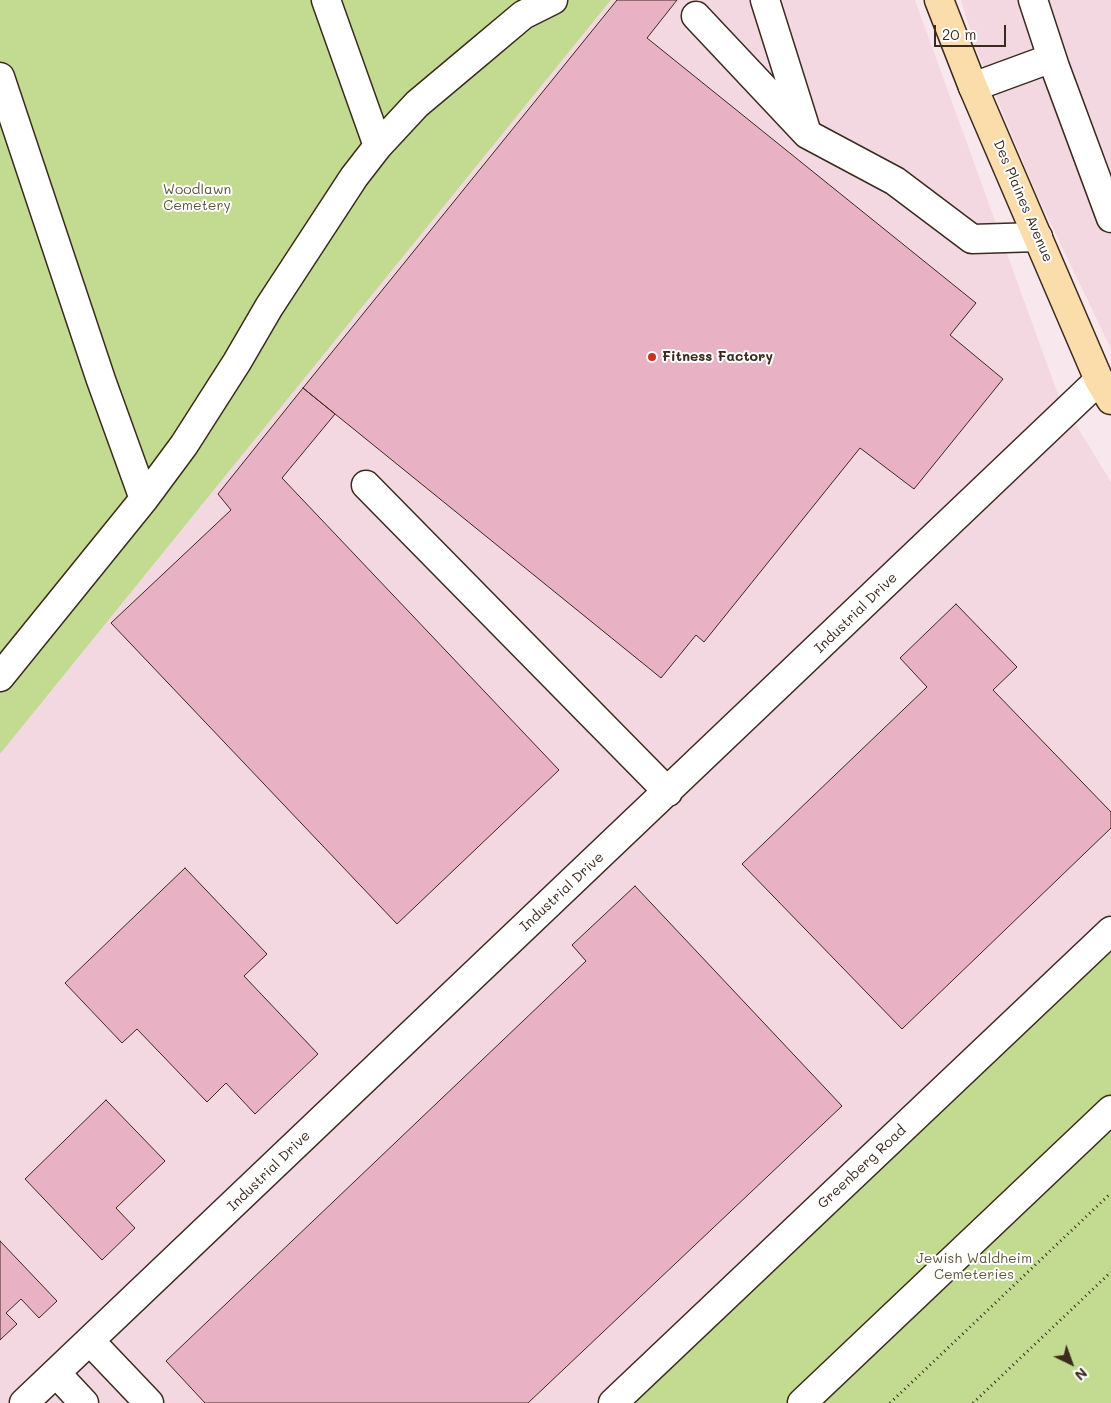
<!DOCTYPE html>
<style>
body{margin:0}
#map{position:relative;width:1111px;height:1403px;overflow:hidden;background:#f8e8ed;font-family:Mali,sans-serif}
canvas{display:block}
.north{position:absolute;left:1046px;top:1338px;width:50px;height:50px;-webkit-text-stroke:4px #fff;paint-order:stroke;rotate:138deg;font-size:14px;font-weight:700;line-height:20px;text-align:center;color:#3b2a1e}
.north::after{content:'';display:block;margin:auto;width:18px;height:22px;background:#3b2a1e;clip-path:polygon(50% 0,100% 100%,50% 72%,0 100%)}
.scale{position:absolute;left:934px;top:25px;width:72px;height:22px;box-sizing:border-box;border:2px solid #3b2a1e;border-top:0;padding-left:6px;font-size:15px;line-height:18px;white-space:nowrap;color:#3b2a1e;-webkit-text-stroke:4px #fff;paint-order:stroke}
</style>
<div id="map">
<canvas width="1111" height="1403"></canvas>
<div class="north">N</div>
<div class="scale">20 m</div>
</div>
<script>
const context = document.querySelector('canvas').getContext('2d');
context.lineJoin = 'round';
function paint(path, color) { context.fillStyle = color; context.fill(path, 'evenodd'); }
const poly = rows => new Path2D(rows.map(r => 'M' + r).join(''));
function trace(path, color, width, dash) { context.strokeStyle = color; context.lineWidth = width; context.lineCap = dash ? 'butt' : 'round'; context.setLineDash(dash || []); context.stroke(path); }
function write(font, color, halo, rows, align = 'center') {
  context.font = font + ' Mali,sans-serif'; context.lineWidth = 4; context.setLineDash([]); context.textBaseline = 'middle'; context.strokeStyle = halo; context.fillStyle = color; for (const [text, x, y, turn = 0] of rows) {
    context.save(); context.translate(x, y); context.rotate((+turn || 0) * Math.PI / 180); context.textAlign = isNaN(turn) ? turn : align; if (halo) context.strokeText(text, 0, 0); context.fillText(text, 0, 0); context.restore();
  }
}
paint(poly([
 [611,0,915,0,1059,397,1111,482,1111,951,634,1403,0,1403,0,754],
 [961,0,1111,0,1111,349,1037,195,977,51]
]), '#f4d8e1');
paint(poly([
 [0,0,611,0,0,754],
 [1111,951,1111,1403,634,1403]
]), '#c2db91');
const building = poly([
 [617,0,677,0,647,38,976,303,950,335,1003,379,914,489,860,448,704,642,696,635,661,678,303,388,617,0],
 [303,388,335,414,282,478,559,770,397,924,111,623,231,510,218,494,303,388],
 [956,604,1017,667,993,690,1111,812,1111,828,902,1029,742,864,927,687,900,658,956,604],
 [185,868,267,954,244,976,318,1054,255,1114,226,1083,207,1102,137,1029,122,1043,65,983,185,868],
 [635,886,842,1106,528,1403,205,1403,166,1361,586,961,572,945,635,886],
 [106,1100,165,1161,116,1208,135,1228,102,1260,25,1179,106,1100],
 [0,1241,57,1301,39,1318,21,1299,6,1313,17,1324,0,1340,0,1241]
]);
paint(building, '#e9b1c4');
trace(building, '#3b2a1e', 1);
const minor = poly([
 [326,0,378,146],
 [765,0,805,127],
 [1033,0,1055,67,1111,218],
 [696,16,807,134,895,181,972,239,1038,237],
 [0,77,101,380,144,499],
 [973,87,1052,58],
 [366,485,668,792],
 [0,677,144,499,184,445,237,362,269,307,354,177,378,146,417,104,479,52,523,15,553,0],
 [90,1341,149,1403],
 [56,1373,84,1403],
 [24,1403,1099,380],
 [613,1403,1111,931],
 [802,1403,1111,1110]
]);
const major = poly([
 [939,0,973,87,1099,380,1111,400]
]);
trace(minor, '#3b2a1e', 31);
trace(major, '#3b2a1e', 31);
trace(poly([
 [890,1403,1111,1193],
 [973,1403,1111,1272]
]), '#3b2a1e', 3, [1, 4]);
trace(minor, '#fff', 28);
trace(major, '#faddab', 28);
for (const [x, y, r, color] of [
 [652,357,5,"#c8321e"]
]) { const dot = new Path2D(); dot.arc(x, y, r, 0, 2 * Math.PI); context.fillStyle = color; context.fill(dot); trace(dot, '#fff', 2); }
write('14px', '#5d563b', '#fff', [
 ["Woodlawn",197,190],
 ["Cemetery",197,206],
 ["Jewish Waldheim",974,1259],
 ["Cemeteries",974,1275]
]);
write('14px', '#3b2a1e', '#fff', [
 ["Des Plaines Avenue",1023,201,67],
 ["Industrial Drive",856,613,-44],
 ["Industrial Drive",562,892,-43],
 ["Greenberg Road",862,1167,-43],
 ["Industrial Drive",269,1171,-44]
]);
write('bold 14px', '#3b2a1e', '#fff', [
 ["Fitness Factory",662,357]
], 'left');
</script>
